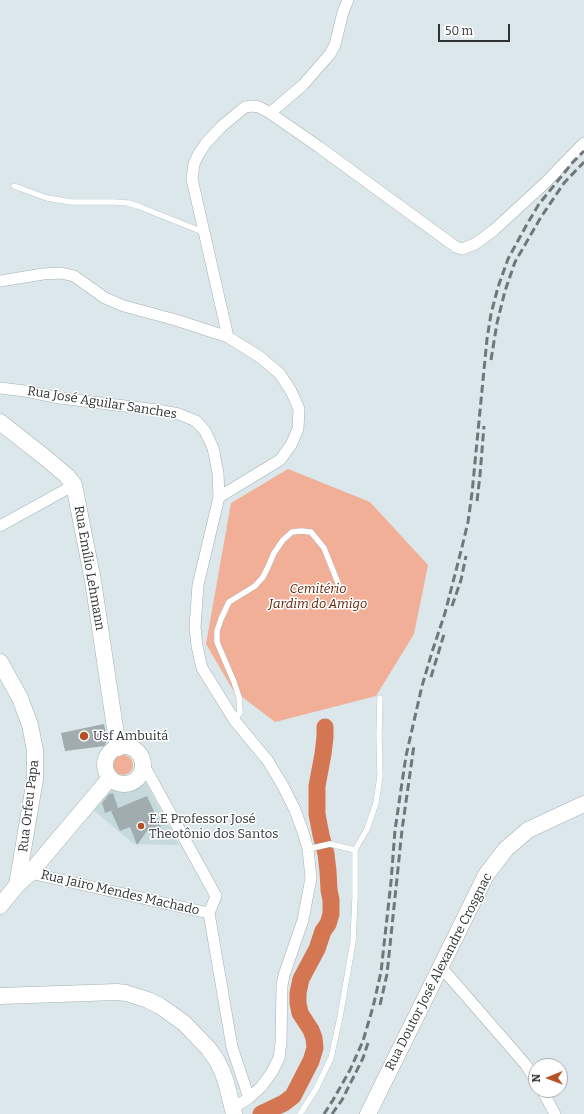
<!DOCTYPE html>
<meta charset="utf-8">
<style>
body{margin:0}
#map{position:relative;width:584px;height:1114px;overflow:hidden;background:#dbe7ea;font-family:Bitter,serif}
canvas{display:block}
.north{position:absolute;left:528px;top:1058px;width:40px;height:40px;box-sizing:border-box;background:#fff;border:1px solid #acadae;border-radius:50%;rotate:269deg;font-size:11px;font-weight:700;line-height:16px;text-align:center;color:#2f3334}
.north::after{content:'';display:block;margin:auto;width:14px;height:18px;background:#b54f25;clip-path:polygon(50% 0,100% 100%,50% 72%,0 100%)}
.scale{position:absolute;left:438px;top:24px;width:72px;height:18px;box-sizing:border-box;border:2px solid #2f3334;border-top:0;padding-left:5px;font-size:12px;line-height:14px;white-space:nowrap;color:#2f3334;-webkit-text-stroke:3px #fff;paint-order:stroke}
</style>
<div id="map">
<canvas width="584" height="1114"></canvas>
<div class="north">N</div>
<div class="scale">50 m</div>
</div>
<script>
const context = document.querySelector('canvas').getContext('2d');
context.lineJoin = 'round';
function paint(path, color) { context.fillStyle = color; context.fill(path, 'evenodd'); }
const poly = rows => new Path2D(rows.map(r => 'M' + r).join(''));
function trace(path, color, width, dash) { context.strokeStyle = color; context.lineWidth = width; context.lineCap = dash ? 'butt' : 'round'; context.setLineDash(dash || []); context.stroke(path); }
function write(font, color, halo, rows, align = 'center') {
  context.font = font + ' Bitter,serif'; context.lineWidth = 3; context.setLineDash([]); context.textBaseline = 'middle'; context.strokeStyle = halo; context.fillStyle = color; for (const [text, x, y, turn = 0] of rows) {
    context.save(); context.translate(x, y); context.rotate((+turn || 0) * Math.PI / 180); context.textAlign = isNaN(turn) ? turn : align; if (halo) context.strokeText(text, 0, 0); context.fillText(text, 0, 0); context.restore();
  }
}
paint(poly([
 [145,781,179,845,134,844,91,808,108,789,121,792,134,789]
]), '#c6dade');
paint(poly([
 [288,469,370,502,428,565,414,634,376,696,275,722,233,690,206,644,231,503],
 '113 765a10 10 0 1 1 20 0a10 10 0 1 1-20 0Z'
]), '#f1af97');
trace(poly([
 [261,1114,284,1103,293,1096,311,1061,315,1048,314,1038,311,1030,300,1013,298,1003,298,993,301,979,317,949,323,931,328,924,331,914,331,900,329,890,328,871,326,854,321,835,317,814,317,786,323,754,325,737,325,727]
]), '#d57653', 17);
paint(poly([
 [104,724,107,738,105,746,65,751,61,733],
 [113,793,118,808,105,813,102,803,109,794],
 [147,796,161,827,147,831,137,845,130,827,120,831,111,811]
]), '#a0acae');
const lane = poly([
 [14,186,47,198,71,202,114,202,128,203,138,206,203,232],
 [235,720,240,712,239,697,234,682,217,642,217,631,221,619,229,602,255,586,263,577,268,567,274,553,283,540,292,532,301,531,311,532,324,548,340,588],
 [308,849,330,844,355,850],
 [300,1114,316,1089,331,1058,340,1017,353,942,355,898,355,850,367,829,376,803,380,776,379,734,380,698]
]);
const street = poly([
 [270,113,303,85,330,54,335,45,343,12,348,0],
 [0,281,43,274,61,273,74,276,105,298,124,306,176,320,228,337,260,357,280,374,291,391,299,409,298,429,291,445,280,460,219,497],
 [228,337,192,179,194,164,198,155,206,143,222,126,245,107,253,106,259,107,270,113,319,147,456,247,462,249,475,244,494,230,544,184,584,143],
 [0,388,25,391,60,398,157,410,179,414,196,421,205,431,213,448,218,473,219,497,198,585,195,627,197,646,202,668,235,721,268,761,283,786,295,810,303,832,308,849,311,878,303,920,284,975,282,986,281,1043,279,1058,272,1072,261,1087,249,1098,233,1108],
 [0,526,74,485],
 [142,762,216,896,209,913,232,1047,249,1098],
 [30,873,209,913],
 [441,967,526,1065,536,1081],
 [542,1090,555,1114]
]);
const secondary = poly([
 [0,422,47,459,67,476,74,485,93,581,118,748],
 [0,662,20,698,30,725,35,750,35,779,17,885],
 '105 765a19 19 0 1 1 38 0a19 19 0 1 1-38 0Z',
 [0,906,17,885,30,873,110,778],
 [0,996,117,992,126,993,148,1000,160,1006,184,1023,208,1048,216,1059,222,1071,226,1082,234,1114],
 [368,1114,486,875,506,849,528,830,584,804]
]);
trace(lane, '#a4b0b2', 6);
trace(street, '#a4b0b2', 12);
trace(secondary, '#a4b0b2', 17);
trace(lane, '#fff', 5.5);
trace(street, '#fff', 11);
trace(secondary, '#fff', 16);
trace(poly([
 [491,360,497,323,505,291,515,262,541,217,564,183,584,162],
 [477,501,480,475,484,426],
 [452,606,461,580,466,556],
 [431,677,445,631],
 [380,1005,387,974,402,830,414,745],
 [324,1114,333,1100,350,1070,363,1041,373,1007,381,972,391,882,395,830,406,756,422,686,432,652,445,613,462,547,468,522,472,493,487,339,491,314,498,287,508,259,526,226,539,204,573,162,584,151],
 [332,1114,342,1100,363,1058,368,1043]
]), '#707778', 3, [8, 4]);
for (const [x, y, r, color] of [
 [84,736,5,"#b54f25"],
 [141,826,4,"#b54f25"]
]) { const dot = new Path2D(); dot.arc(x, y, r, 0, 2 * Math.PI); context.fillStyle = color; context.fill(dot); trace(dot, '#fff', 1.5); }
write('13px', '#2f3334', '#fff', [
 ["Rua José Aguilar Sanches",102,403,9],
 ["Rua Emílio Lehmann",89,568,80],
 ["Rua Orfeu Papa",29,806,-83],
 ["Rua Jairo Mendes Machado",120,893,13],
 ["Rua Doutor José Alexandre Crosgnac",439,972,-63]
]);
write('italic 13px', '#60230a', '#fff', [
 ["Cemitério",318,589],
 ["Jardim do Amigo",318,604]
]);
write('13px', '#2f3334', '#fff', [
 ["Usf Ambuitá",93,736],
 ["E.E Professor José",149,819],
 ["Theotônio dos Santos",149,834]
], 'left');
</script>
